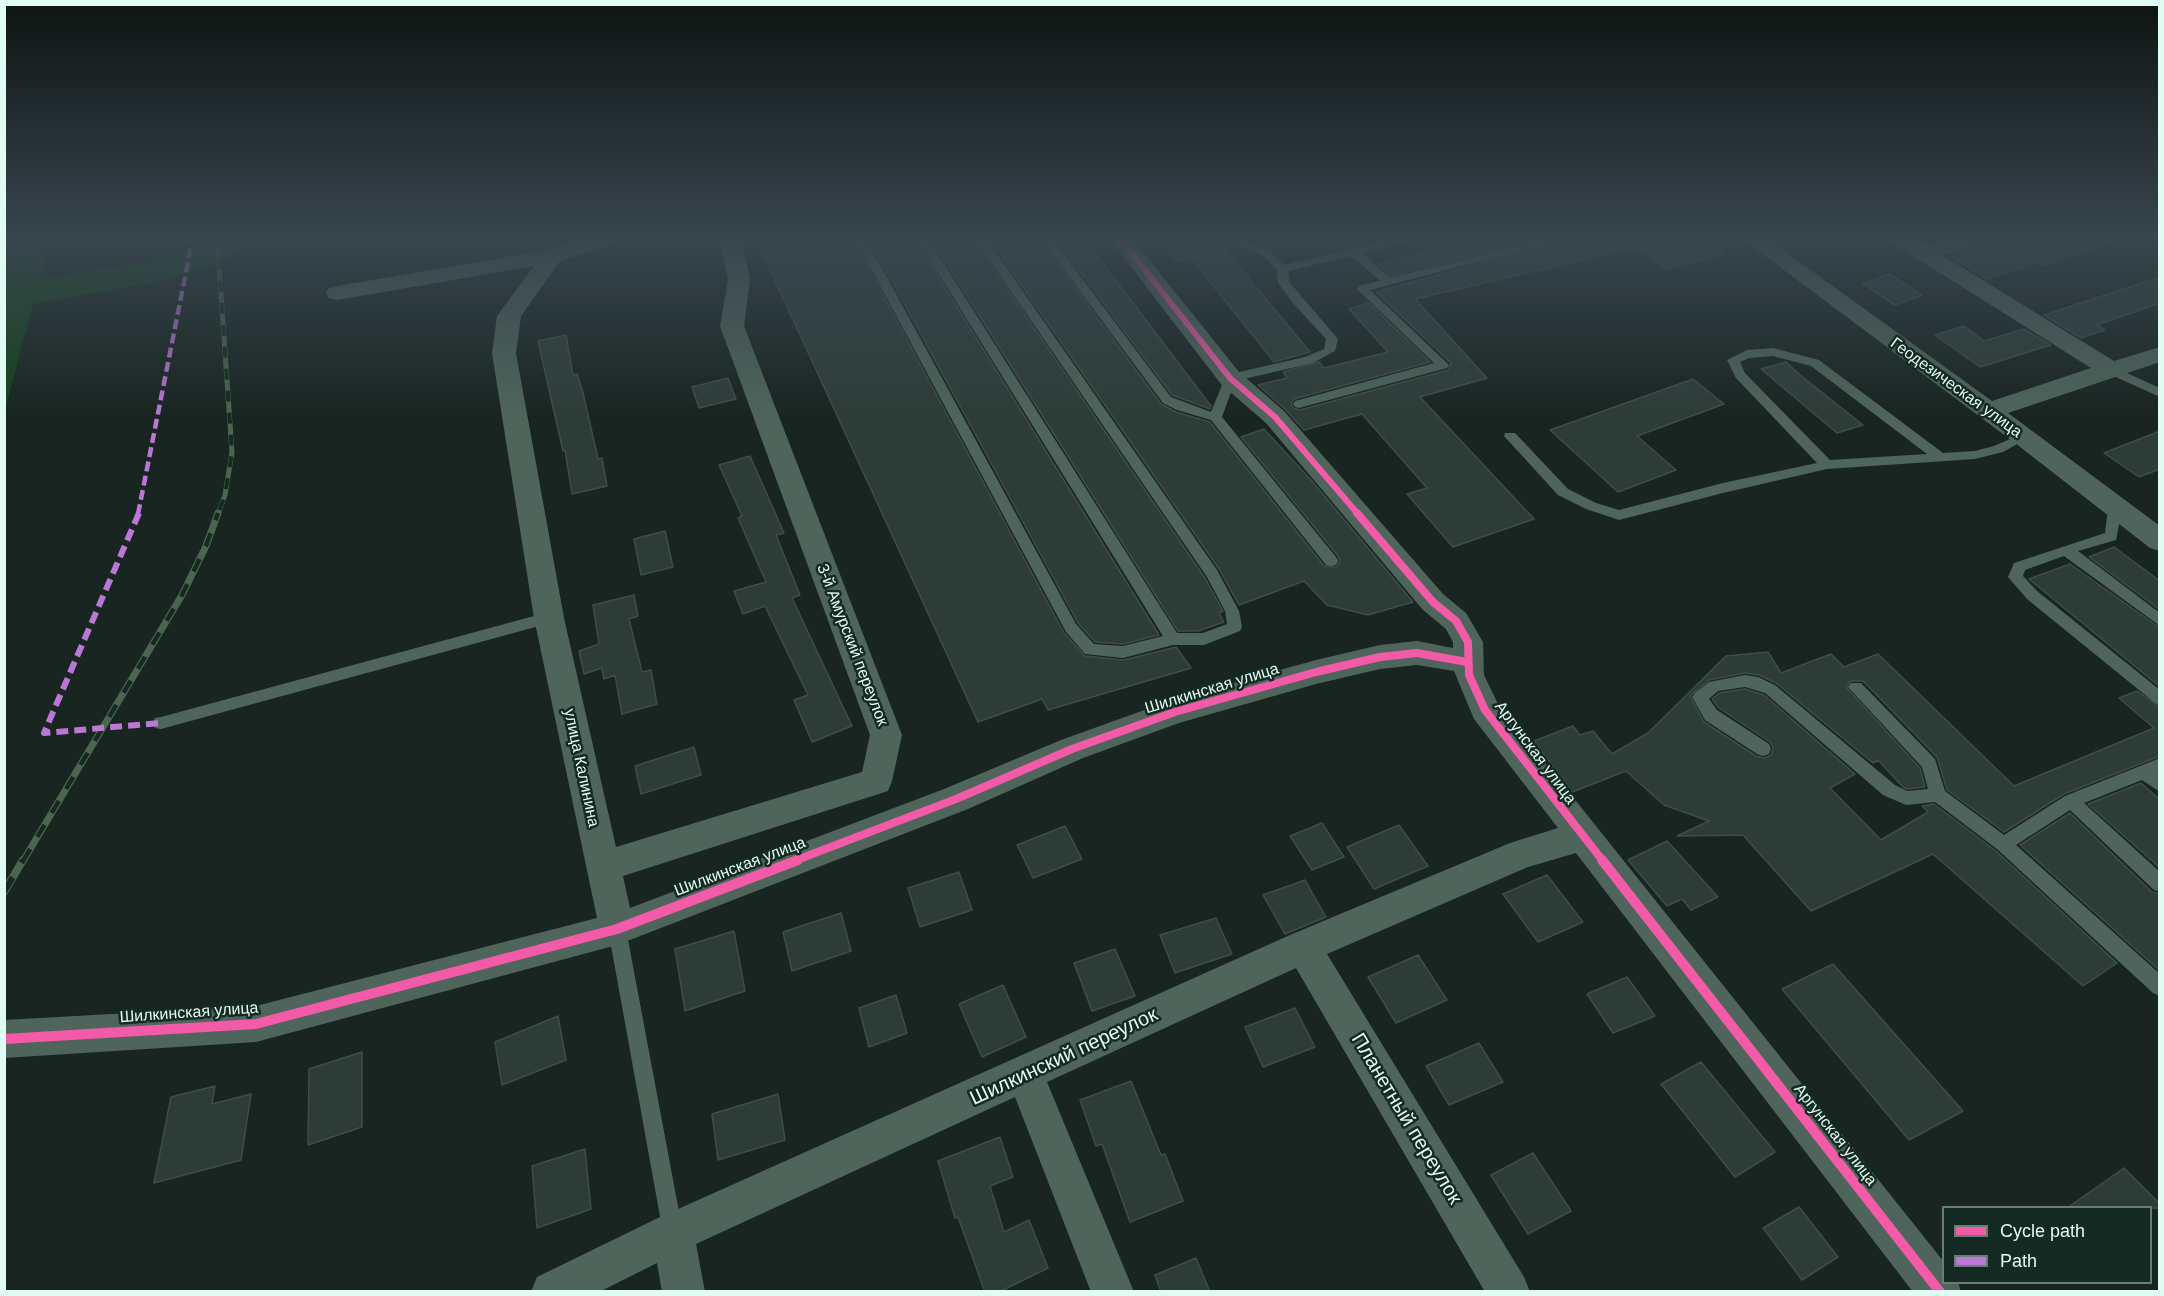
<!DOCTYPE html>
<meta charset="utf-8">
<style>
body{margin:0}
#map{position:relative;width:2164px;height:1296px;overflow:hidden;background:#192521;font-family:Helvetica,sans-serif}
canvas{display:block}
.frame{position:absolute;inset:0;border:6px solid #e1fcf2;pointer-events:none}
.legend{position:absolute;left:1942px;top:1206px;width:210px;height:78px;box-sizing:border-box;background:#142a23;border:2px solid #667e76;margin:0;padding:8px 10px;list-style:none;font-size:18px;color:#e1fcf2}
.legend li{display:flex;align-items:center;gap:12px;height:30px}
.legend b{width:30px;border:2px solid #667e76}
</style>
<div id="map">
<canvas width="2164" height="1296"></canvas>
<div class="frame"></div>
<ul class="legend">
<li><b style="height:8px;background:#f35aa7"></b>Cycle path</li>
<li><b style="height:8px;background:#ba77d6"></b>Path</li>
</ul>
</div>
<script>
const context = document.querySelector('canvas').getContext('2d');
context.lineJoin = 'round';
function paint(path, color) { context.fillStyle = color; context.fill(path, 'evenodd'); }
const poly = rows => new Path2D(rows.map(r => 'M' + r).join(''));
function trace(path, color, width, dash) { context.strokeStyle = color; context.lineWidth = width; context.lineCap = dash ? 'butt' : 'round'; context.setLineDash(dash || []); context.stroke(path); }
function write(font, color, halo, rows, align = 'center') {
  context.font = font + ' Helvetica,sans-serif'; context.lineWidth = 5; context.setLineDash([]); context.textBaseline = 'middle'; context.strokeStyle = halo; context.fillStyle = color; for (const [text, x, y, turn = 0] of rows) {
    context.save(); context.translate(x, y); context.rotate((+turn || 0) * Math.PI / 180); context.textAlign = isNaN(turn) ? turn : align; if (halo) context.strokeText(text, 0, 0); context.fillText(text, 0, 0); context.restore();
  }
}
paint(poly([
 [5,237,54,237,45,258,5,410]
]), '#13431a');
paint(poly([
 [210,237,253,237,248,245,219,264,158,282,4,309,4,285,140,263,193,248,210,237]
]), '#13431a');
const building = poly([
 [755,237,852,237,1064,633,1085,656,1124,660,1176,647,1191,668,1048,710,1042,699,978,722,755,237],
 [868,237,914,237,1159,635,1123,644,1095,642,1078,623,868,237],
 [930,237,972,237,1205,578,1223,611,1219,613,1224,622,1198,631,1178,631,930,237],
 [988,237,1038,237,1161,404,1176,412,1210,422,1324,566,1336,567,1340,562,1338,556,1241,437,1264,429,1311,480,1413,602,1368,615,1327,605,1304,581,1239,605,1219,569,988,237],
 [1054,237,1083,237,1211,406,1210,409,1172,395,1054,237],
 [1158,237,1219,237,1238,247,1178,262,1158,237],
 [1484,237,1544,237,1391,276,1378,264,1484,237],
 [1575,237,1702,237,1724,254,1665,269,1638,247,1415,299,1487,378,1420,397,1534,519,1453,547,1407,494,1427,488,1362,414,1304,430,1285,409,1258,385,1287,378,1283,372,1319,362,1324,368,1388,352,1349,309,1369,303,1430,362,1294,399,1291,403,1293,408,1300,410,1448,370,1451,363,1376,292,1575,237],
 [1989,237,2113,237,2114,242,2043,265,2038,262,1987,279,1952,257,1956,256,1953,254,1985,244,1989,237],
 [1226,251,1310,352,1274,362,1192,259,1226,251],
 [1889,274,1922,295,1895,305,1863,284,1889,274],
 [2160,277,2160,303,2097,325,2105,330,2081,338,2044,315,2160,277],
 [1964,326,1984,341,2024,329,2051,345,1980,367,1935,335,1964,326],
 [566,335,573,375,577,374,583,393,598,459,602,458,607,486,572,494,565,450,563,451,538,341,566,335],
 [1786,362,1800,375,1863,425,1837,433,1761,369,1786,362],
 [728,378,736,399,699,408,692,387,728,378],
 [1693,379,1724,404,1637,436,1676,470,1618,492,1550,430,1693,379],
 [2160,431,2160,469,2139,477,2104,453,2160,431],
 [750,456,784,533,776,535,800,595,792,598,852,726,812,742,794,700,808,695,765,606,743,614,734,591,766,582,738,518,742,516,719,465,750,456],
 [665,531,673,567,641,575,634,539,665,531],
 [2114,547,2160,581,2160,610,2089,557,2114,547],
 [2070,564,2160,628,2160,687,2029,579,2070,564],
 [634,595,638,616,629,619,642,672,651,670,657,704,622,714,615,675,604,679,602,668,584,674,579,651,599,644,593,605,634,595],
 [1768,652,1781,673,1831,654,1844,667,1878,654,2014,786,2154,728,2119,698,2137,691,2160,707,2160,756,2064,794,2004,832,1947,790,1937,757,1863,681,1851,681,1846,687,1920,768,1925,787,1907,789,1903,787,1878,760,1873,763,1776,683,1759,675,1745,673,1709,680,1690,696,1704,722,1756,756,1764,758,1771,755,1773,748,1770,742,1719,708,1712,699,1719,693,1745,689,1764,695,1855,774,1830,788,1881,840,1928,812,1922,806,1934,804,1996,851,2117,963,2083,986,1933,854,1811,911,1743,835,1677,836,1709,821,1664,805,1626,771,1572,792,1534,741,1573,726,1580,735,1593,731,1612,754,1648,733,1726,656,1768,652],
 [694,747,701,775,641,794,635,766,694,747],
 [2141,783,2160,800,2160,868,2088,804,2141,783],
 [2070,813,2152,892,2160,894,2160,971,2020,845,2070,813],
 [1322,823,1344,857,1312,870,1290,836,1322,823],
 [1399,825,1428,866,1374,889,1347,847,1399,825],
 [1065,826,1082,859,1033,878,1017,845,1065,826],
 [1667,841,1718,897,1691,910,1682,899,1667,906,1628,860,1667,841],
 [959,872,972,910,920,927,908,888,959,872],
 [1547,875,1583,922,1538,942,1503,894,1547,875],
 [1305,880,1326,917,1285,934,1263,895,1305,880],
 [841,913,851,951,792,971,783,932,841,913],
 [1216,918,1232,954,1175,973,1160,935,1216,918],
 [734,931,745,991,685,1011,675,949,734,931],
 [1115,949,1135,996,1092,1011,1074,963,1115,949],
 [1418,955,1447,1000,1396,1023,1368,977,1418,955],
 [1833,964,1963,1111,1909,1140,1782,989,1833,964],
 [1627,977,1655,1016,1613,1033,1587,994,1627,977],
 [1003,985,1026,1037,982,1057,959,1004,1003,985],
 [896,995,907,1033,869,1047,859,1008,896,995],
 [1295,1008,1315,1047,1263,1067,1245,1027,1295,1008],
 [558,1016,566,1060,502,1085,495,1042,558,1016],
 [1479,1043,1503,1082,1449,1105,1426,1066,1479,1043],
 [362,1052,362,1127,308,1145,309,1069,362,1052],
 [1701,1062,1775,1152,1735,1177,1661,1084,1701,1062],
 [1131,1081,1161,1155,1165,1154,1183,1201,1130,1222,1102,1144,1096,1146,1080,1100,1131,1081],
 [215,1086,212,1104,251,1094,241,1160,154,1183,171,1097,215,1086],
 [778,1094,785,1140,718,1160,712,1114,778,1094],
 [1000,1137,1013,1177,990,1186,1004,1232,1029,1220,1048,1268,999,1292,985,1292,958,1217,955,1218,938,1161,1000,1137],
 [585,1149,591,1209,537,1228,532,1166,585,1149],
 [1533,1153,1571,1211,1528,1234,1491,1175,1533,1153],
 [2124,1168,2160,1204,2160,1208,2067,1208,2124,1168],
 [1799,1207,1838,1257,1802,1280,1763,1228,1799,1207],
 [1196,1258,1210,1292,1161,1292,1155,1275,1196,1258]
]);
paint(building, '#2e3c38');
trace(building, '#3d4e49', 1.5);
paint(poly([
 [854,237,865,237,1076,624,1094,644,1123,646,1163,636,916,237,927,237,1177,633,1203,633,1227,624,1225,611,1207,577,974,237,985,237,1217,570,1239,611,1242,627,1240,631,1204,645,1173,645,1123,658,1085,654,1066,632,854,237],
 [1040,237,1051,237,1171,397,1211,412,1226,375,1305,357,1324,349,1326,339,1294,304,1278,283,1277,270,1262,255,1221,237,1236,237,1270,251,1284,265,1402,237,1422,237,1363,253,1390,278,1554,237,1573,237,1370,290,1449,365,1447,368,1299,408,1295,407,1293,404,1295,401,1434,363,1358,290,1358,286,1380,281,1352,256,1288,271,1290,283,1338,339,1335,351,1313,363,1235,381,1222,417,1336,557,1338,561,1336,565,1331,566,1326,565,1211,420,1177,410,1163,403,1040,237],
 [1773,348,1819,360,1943,453,1975,451,1994,446,2024,433,2030,437,2003,452,1975,459,1827,469,1723,493,1619,520,1586,509,1558,495,1504,436,1505,433,1515,433,1568,489,1596,503,1619,510,1723,483,1817,463,1736,378,1727,360,1747,350,1773,348],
 [1773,356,1811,366,1927,454,1830,460,1745,373,1740,362,1749,358,1773,356],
 [2111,366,2160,388,2160,397,2107,373,2105,370,2111,366],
 [2115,504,2122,509,2116,540,2078,551,2160,613,2160,626,2064,556,2025,570,2023,576,2037,591,2160,690,2160,705,2155,703,2027,599,2008,577,2014,563,2105,533,2108,509,2115,504],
 [549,612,554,614,556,618,554,622,161,729,155,728,153,723,155,718,161,717,549,612],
 [1745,675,1758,677,1775,685,1895,785,1907,791,1928,789,1922,767,1848,687,1851,683,1861,683,1935,759,1945,791,2004,835,2065,796,2160,758,2160,773,2158,773,2160,775,2160,792,2142,780,2084,803,2160,872,2160,892,2154,890,2070,810,2016,845,2160,974,2160,996,2153,993,1997,849,1935,802,1906,805,1883,795,1765,693,1745,687,1718,691,1709,699,1717,710,1769,744,1771,749,1769,754,1763,756,1757,754,1705,720,1692,697,1695,693,1709,682,1745,675],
 [617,921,623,923,626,929,683,1233,680,1240,673,1243,666,1240,663,1233,608,929,611,923,617,921]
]), '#4f655b');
paint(poly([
 [588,237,621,237,618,242,560,261,521,316,516,353,564,618,616,847,862,772,870,735,720,326,728,279,719,237,741,237,750,279,744,326,902,735,892,781,888,791,623,876,630,908,944,789,1061,740,1175,699,1316,660,1380,645,1417,641,1453,648,1453,642,1446,629,1423,610,1266,423,1221,384,1108,237,1131,237,1239,372,1284,411,1443,594,1466,613,1483,642,1484,675,1497,702,1944,1262,1944,1282,1958,1282,1961,1292,1913,1292,1576,853,1528,867,1327,954,1524,1277,1530,1292,1485,1292,1296,968,1047,1082,1134,1292,1091,1292,1015,1097,696,1244,705,1292,662,1292,657,1263,599,1292,531,1292,537,1277,658,1218,1290,935,1510,843,1558,828,1474,719,1454,671,1417,665,1380,669,1316,684,1179,723,1083,758,968,809,617,945,256,1042,4,1058,4,1020,256,1006,597,918,534,618,492,353,497,316,534,266,337,300,329,298,326,293,329,288,337,286,548,250,588,237],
 [1740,237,1765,237,1992,401,2091,368,1891,242,1888,237,1914,237,1927,245,1953,237,1987,237,1984,242,1942,255,2114,361,2160,347,2160,362,2008,413,2160,526,2160,551,2150,548,2015,443,1740,237]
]), '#4f655b');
const railFar2 = poly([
 [217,237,232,452,225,495,218,514]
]);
const railFar1 = poly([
 [23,861,182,595,206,546,218,513]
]);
const rail = poly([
 [4,892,23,860]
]);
trace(railFar2, '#4d654e', 5);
trace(railFar1, '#4d654e', 7);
trace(rail, '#4d654e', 8);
trace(railFar2, '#142a23', 4, [11]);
trace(railFar1, '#142a23', 4.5, [14]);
trace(rail, '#142a23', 6, [17]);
trace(poly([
 [138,514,193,237]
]), '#ba77d6', 4.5, [10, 4.5]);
trace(poly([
 [139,513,44,733,161,723]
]), '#ba77d6', 6, [12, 6]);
trace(poly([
 [1119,237,1230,378,1275,417,1358,514]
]), '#f35aa7', 6);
trace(poly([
 [1357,513,1433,602,1456,621,1468,642,1469,675,1485,710,1603,861],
 [794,861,956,799,1072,749,1175,712,1316,672,1380,657,1417,653,1467,662]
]), '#f35aa7', 8);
trace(poly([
 [1602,860,1940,1292],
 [4,1039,256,1024,617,929,798,860]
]), '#f35aa7', 10);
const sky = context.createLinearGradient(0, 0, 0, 419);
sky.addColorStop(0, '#0e1412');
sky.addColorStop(0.57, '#38464e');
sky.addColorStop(1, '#38464e00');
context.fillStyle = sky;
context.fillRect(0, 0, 2164, 419);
write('16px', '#e1fcf2', '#142a23', [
 ["Геодезическая улица",1956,388,36],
 ["3-й Амурский переулок",852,645,69],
 ["Шилкинская улица",1212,689,-17],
 ["Аргунская улица",1535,753,53],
 ["улица Калинина",581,768,78],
 ["Шилкинская улица",740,867,-21],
 ["Шилкинская улица",189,1013,-4],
 ["Аргунская улица",1835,1135,52]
]);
write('20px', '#e1fcf2', '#142a23', [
 ["Шилкинский переулок",1064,1057,-25],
 ["Планетный переулок",1406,1119,59]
]);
</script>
